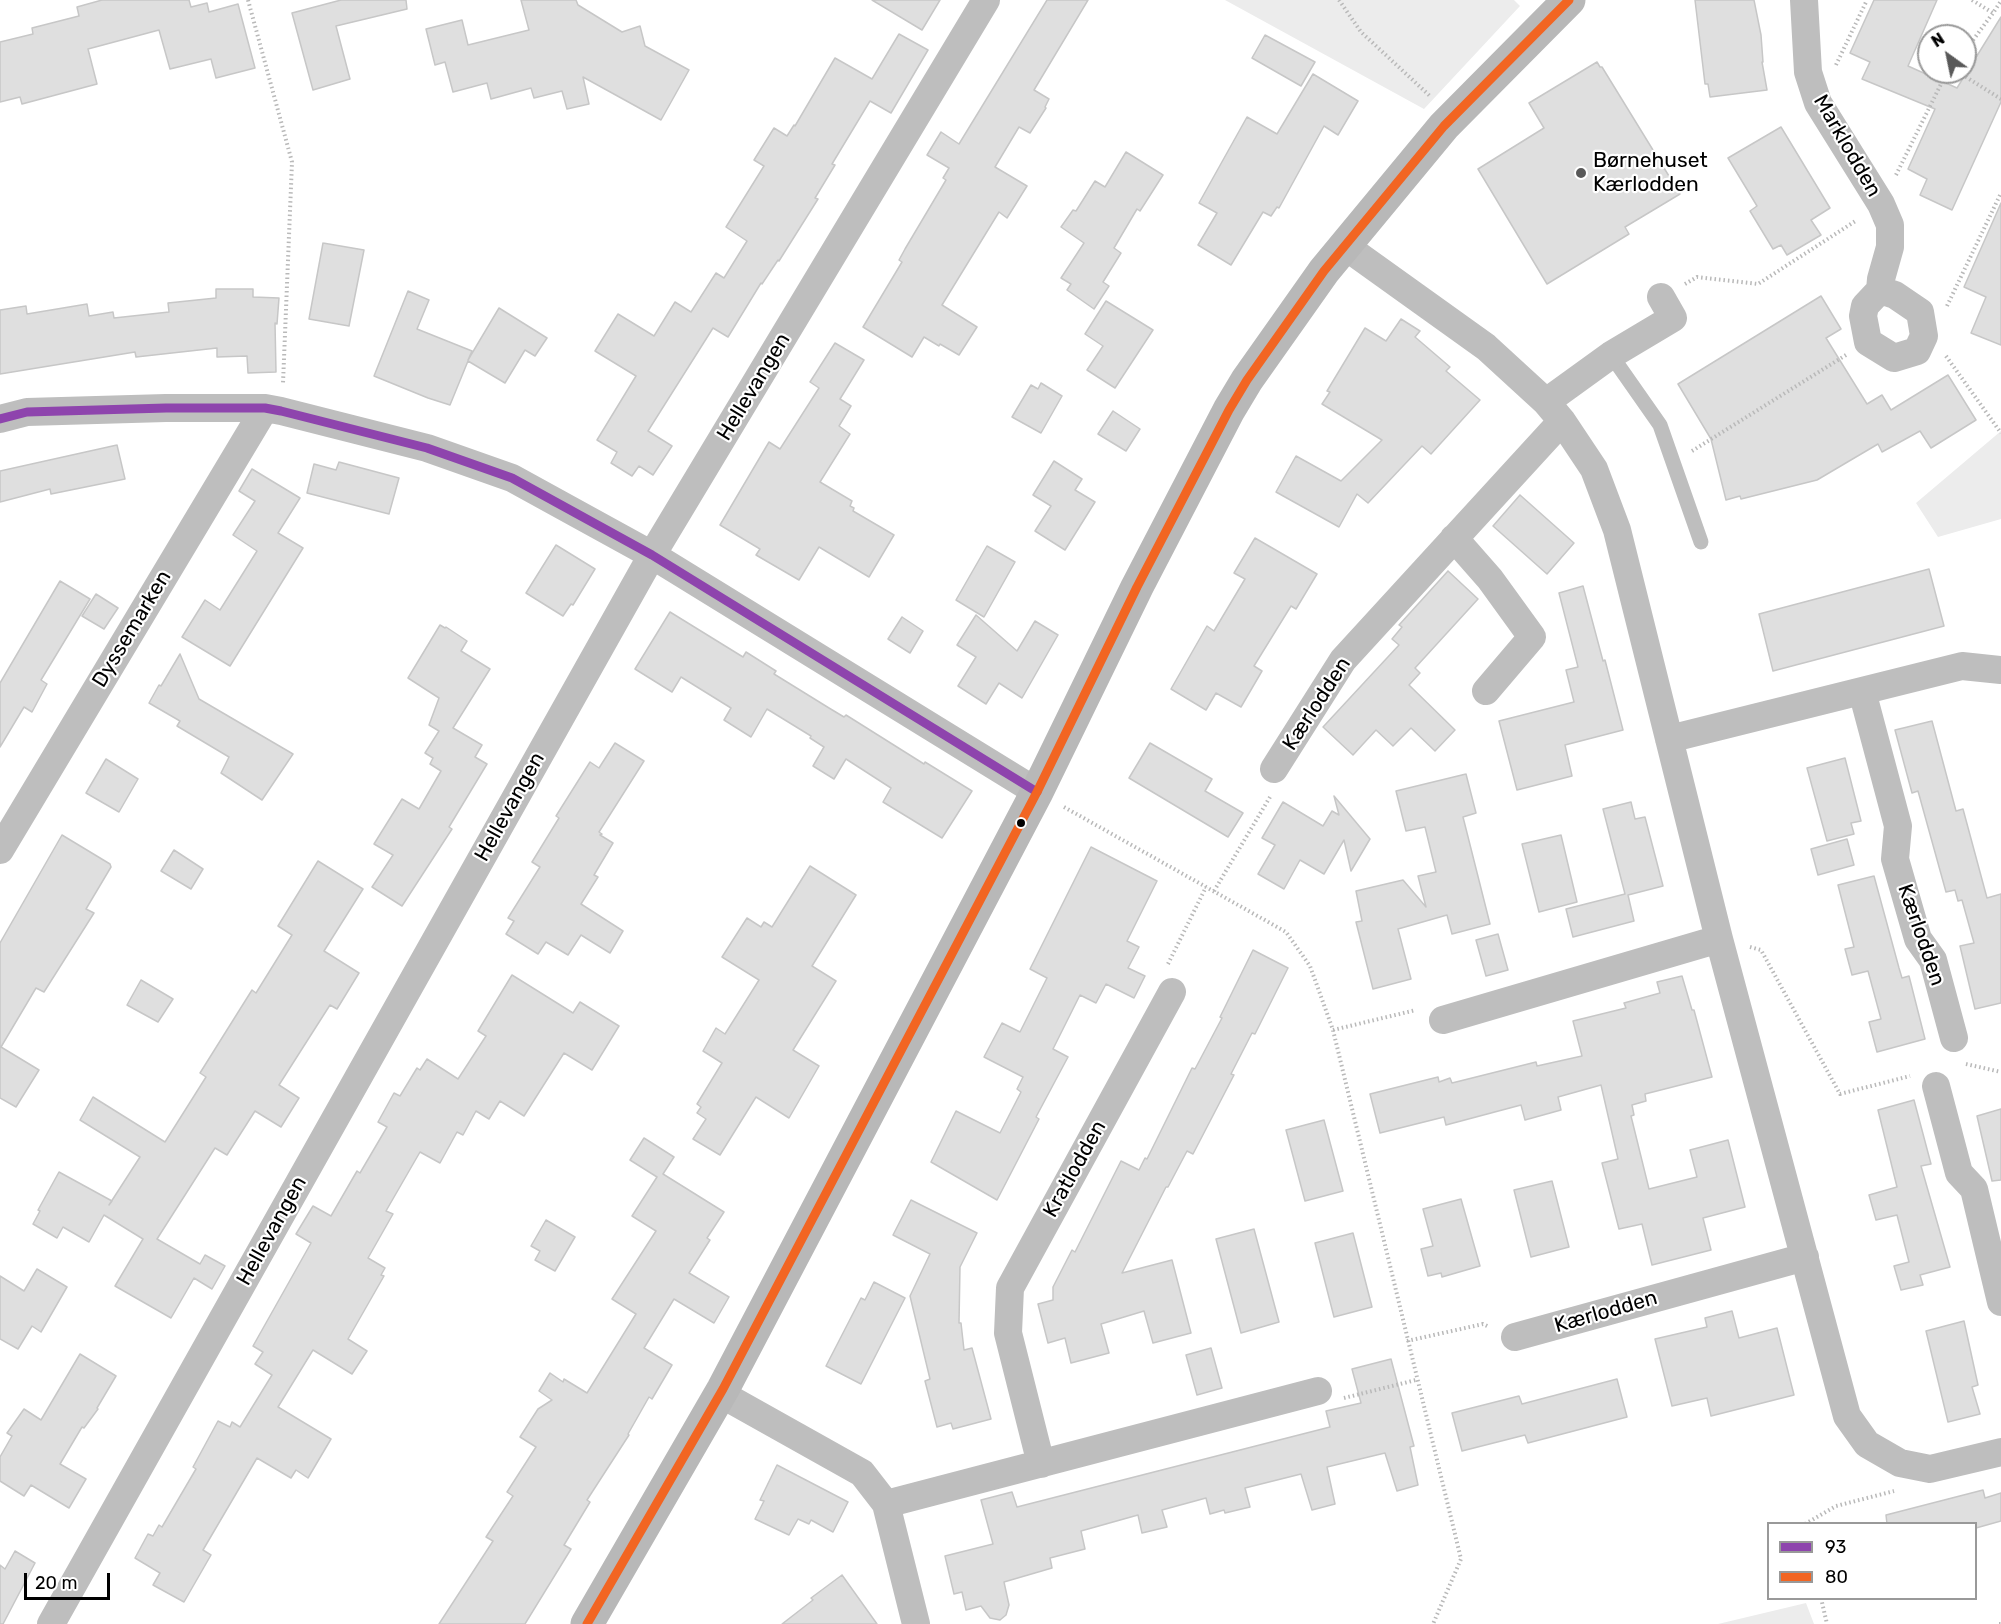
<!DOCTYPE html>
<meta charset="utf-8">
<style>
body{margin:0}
#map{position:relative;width:2001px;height:1624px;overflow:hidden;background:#fff;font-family:Rubik,sans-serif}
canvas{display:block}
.legend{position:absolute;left:1767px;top:1522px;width:210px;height:78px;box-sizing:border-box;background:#fff;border:2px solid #999;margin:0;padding:8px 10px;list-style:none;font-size:18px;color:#000}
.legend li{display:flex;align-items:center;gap:12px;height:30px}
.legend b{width:30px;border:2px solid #999}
.north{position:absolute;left:1917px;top:24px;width:60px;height:60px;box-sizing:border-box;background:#fff;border:2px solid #999;border-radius:50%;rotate:327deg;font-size:16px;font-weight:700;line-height:24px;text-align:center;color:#000}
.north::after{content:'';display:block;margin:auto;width:21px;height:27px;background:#595959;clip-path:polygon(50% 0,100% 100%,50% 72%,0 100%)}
.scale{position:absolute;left:24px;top:1573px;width:86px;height:27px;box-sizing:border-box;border:3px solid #000;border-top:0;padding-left:8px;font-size:18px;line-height:21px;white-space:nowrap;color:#000;-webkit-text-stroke:4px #fff;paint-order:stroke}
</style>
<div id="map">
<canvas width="2001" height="1624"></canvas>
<ul class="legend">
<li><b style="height:8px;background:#8e44ad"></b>93</li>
<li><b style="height:8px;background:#f26522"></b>80</li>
</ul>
<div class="north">N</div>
<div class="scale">20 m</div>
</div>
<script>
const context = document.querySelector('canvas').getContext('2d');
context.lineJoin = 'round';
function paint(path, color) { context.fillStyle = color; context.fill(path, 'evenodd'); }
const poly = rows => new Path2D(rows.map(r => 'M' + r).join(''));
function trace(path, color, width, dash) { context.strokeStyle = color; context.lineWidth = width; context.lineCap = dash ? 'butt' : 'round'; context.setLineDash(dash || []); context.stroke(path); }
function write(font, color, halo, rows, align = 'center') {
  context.font = font + ' Rubik,sans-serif'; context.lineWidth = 4.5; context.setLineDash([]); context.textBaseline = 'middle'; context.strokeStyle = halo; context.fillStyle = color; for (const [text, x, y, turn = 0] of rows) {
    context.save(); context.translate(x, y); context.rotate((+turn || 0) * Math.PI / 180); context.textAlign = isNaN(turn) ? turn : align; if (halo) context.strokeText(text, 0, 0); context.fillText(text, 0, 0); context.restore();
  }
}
paint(poly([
 [1225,0,1514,0,1520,6,1424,109],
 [2001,431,2001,519,1938,537,1916,503],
 [1806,1603,1814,1624,1718,1624]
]), '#ececec');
const building = poly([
 [102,0,189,0,191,7,207,3,209,12,238,4,255,68,216,78,211,59,170,69,159,30,88,49,97,84,22,104,20,97,0,102,0,42,33,34,32,28,79,16,77,7,102,0],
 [341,0,406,0,407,9,336,26,350,79,313,90,292,13,341,0],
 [521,0,576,0,578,5,622,32,640,26,645,46,689,70,661,120,583,77,589,104,567,109,562,91,534,98,531,88,491,99,487,83,453,92,445,62,435,65,426,29,462,20,468,45,529,30,521,0],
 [872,0,940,0,922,30,872,0],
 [1047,0,1088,0,1034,90,1049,99,1045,107,1046,108,1030,133,1019,127,995,167,1027,186,1007,218,999,212,942,305,977,327,959,355,940,344,939,346,924,337,912,357,863,327,902,262,899,260,905,249,946,180,943,178,949,168,927,155,941,132,959,144,1047,0],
 [1695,0,1754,0,1761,35,1763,62,1762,62,1767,90,1710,97,1708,84,1705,84,1695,0],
 [1874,0,1937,0,1908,66,1957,88,2001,17,2001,102,1952,210,1920,195,1927,179,1908,169,1935,109,1862,79,1870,62,1850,53,1874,0],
 [899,34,928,50,891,113,870,101,832,164,835,165,815,198,818,199,779,261,778,260,762,284,761,283,728,337,713,328,648,431,672,446,653,475,639,466,632,476,611,463,617,452,597,440,636,376,595,351,618,314,654,336,675,302,691,312,716,273,724,278,747,241,726,227,764,166,754,160,774,128,787,136,794,125,795,126,835,58,872,79,899,34],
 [1265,35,1315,62,1301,86,1252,58,1265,35],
 [1597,62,1600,67,1602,67,1680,194,1625,227,1629,234,1547,284,1478,169,1544,128,1529,103,1597,62],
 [1313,74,1358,101,1338,135,1324,126,1279,208,1277,207,1271,216,1263,212,1231,265,1198,245,1217,213,1199,203,1247,117,1277,134,1313,74],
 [1781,127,1830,208,1811,220,1821,235,1787,255,1781,245,1773,249,1750,211,1757,206,1728,158,1781,127],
 [1126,152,1163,175,1140,211,1137,209,1114,248,1121,253,1103,282,1109,286,1094,309,1067,290,1071,284,1061,278,1084,243,1061,227,1073,210,1076,211,1095,181,1105,187,1126,152],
 [2001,203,2001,345,1971,333,1986,297,1964,287,2001,203],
 [323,243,364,250,349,326,309,319,323,243],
 [216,289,253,289,253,297,279,298,277,324,275,323,276,372,248,373,247,356,217,357,217,348,136,357,135,352,0,374,0,310,26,306,27,314,87,304,89,316,113,312,114,318,169,312,168,303,216,298,216,289],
 [408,291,429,300,417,329,472,351,468,360,499,308,547,338,535,356,525,350,505,383,468,361,450,405,428,398,374,376,408,291],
 [1821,296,1841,329,1826,338,1867,404,1882,395,1891,410,1948,375,1976,420,1931,448,1920,431,1882,452,1878,444,1817,480,1741,499,1740,496,1726,500,1711,439,1678,384,1821,296],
 [1106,301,1153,330,1115,388,1087,370,1103,346,1085,334,1106,301],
 [1401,319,1420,331,1415,337,1450,367,1446,371,1480,400,1431,454,1422,446,1368,503,1357,494,1339,527,1276,492,1296,456,1341,481,1382,440,1322,404,1330,392,1327,391,1365,328,1386,341,1401,319],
 [835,343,864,360,840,399,851,406,839,426,850,434,820,482,852,501,850,506,854,508,853,511,894,535,869,577,819,547,799,580,756,555,760,549,720,525,769,442,780,449,819,388,810,382,835,343],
 [1041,383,1062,396,1041,433,1012,417,1031,385,1038,389,1041,383],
 [1113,411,1140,429,1126,451,1098,434,1113,411],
 [117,445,125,479,51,494,50,489,0,502,0,471,117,445],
 [1054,461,1082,479,1075,490,1095,502,1065,550,1035,531,1051,506,1033,495,1054,461],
 [339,462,399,478,389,514,307,493,314,464,336,470,339,462],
 [252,469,300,498,278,533,303,548,230,666,182,637,205,600,220,610,257,551,233,535,255,501,239,491,252,469],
 [1520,495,1574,543,1547,574,1493,526,1520,495],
 [1255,538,1317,574,1296,609,1291,606,1254,666,1262,671,1241,707,1216,693,1206,710,1171,689,1207,626,1214,631,1245,579,1234,573,1255,538],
 [556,545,595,569,573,605,571,604,563,616,526,593,556,545],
 [987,546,1015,562,984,617,956,600,987,546],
 [1929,569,1944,626,1773,671,1759,614,1929,569],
 [1448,571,1478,599,1415,668,1420,673,1409,685,1455,730,1435,751,1411,728,1393,746,1376,730,1353,755,1323,727,1399,645,1392,639,1402,627,1399,625,1448,571],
 [60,581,90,599,41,680,47,684,32,712,24,707,0,747,0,683,60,581],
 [1583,586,1603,661,1605,660,1623,730,1565,745,1572,776,1517,790,1499,721,1574,702,1566,670,1578,667,1559,593,1583,586],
 [96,594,118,608,104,629,82,616,96,594],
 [670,612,743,657,746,652,776,671,774,674,829,708,844,717,846,715,924,764,925,762,972,791,942,838,883,802,891,788,846,759,834,779,813,766,824,747,810,738,811,736,767,709,751,737,724,720,731,708,681,677,672,692,635,669,670,612],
 [976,615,1017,651,1035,621,1058,635,1022,698,999,683,986,704,958,686,976,657,957,645,976,615],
 [902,617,923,631,910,653,888,639,902,617],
 [440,625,445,628,446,627,467,641,461,651,490,669,453,728,482,745,475,757,487,764,449,827,452,829,402,906,372,887,393,855,374,844,402,799,419,809,441,771,430,764,433,758,425,753,439,731,429,725,439,698,408,678,440,625],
 [180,654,199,699,293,754,262,800,221,773,229,757,177,726,180,721,149,703,159,685,161,686,180,654],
 [1932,721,1956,811,1963,809,1987,898,2001,894,2001,1003,1975,1009,1960,946,1974,943,1962,900,1958,901,1955,890,1946,892,1918,791,1912,793,1895,730,1932,721],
 [615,743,644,761,599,832,602,834,600,835,613,843,594,875,598,877,581,904,623,931,610,953,581,935,568,955,546,942,538,954,506,934,514,921,508,918,540,867,532,862,559,818,556,816,590,762,599,768,615,743],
 [1150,743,1212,779,1205,791,1243,813,1228,837,1129,778,1150,743],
 [1845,758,1861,821,1851,823,1854,834,1827,841,1807,768,1845,758],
 [106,759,138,779,119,812,86,793,106,759],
 [1466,774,1476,813,1463,817,1490,924,1452,934,1447,915,1398,929,1411,979,1373,989,1356,922,1362,921,1356,891,1403,880,1426,907,1418,876,1436,872,1425,827,1406,831,1396,791,1466,774],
 [1334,796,1370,839,1351,871,1344,840,1324,874,1300,860,1284,889,1258,874,1275,845,1262,838,1283,802,1323,826,1332,811,1339,815,1334,796],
 [1631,802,1635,819,1645,817,1663,886,1628,895,1634,921,1573,937,1566,909,1625,894,1603,809,1631,802],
 [62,835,110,864,111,867,86,909,94,913,44,992,36,988,1,1047,39,1070,16,1107,0,1098,0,943,62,835],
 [1561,835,1577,902,1539,912,1522,844,1561,835],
 [1847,839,1854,865,1818,875,1811,849,1847,839],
 [1091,847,1157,881,1127,941,1139,947,1128,968,1145,976,1134,998,1106,984,1096,1003,1080,995,1053,1049,1068,1057,1036,1117,1039,1119,997,1200,931,1162,956,1111,1000,1133,1021,1092,1017,1089,1023,1077,984,1057,1002,1023,1020,1032,1047,978,1030,969,1091,847],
 [174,850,203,869,191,889,161,871,174,850],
 [318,861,363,889,324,951,359,973,337,1009,330,1005,279,1085,299,1098,281,1127,255,1111,227,1155,215,1148,157,1239,200,1264,205,1255,225,1266,212,1289,194,1278,171,1318,115,1286,143,1239,104,1215,89,1242,63,1227,57,1238,33,1224,40,1211,38,1210,59,1172,112,1201,109,1205,140,1157,80,1120,93,1097,165,1142,206,1077,200,1073,252,990,256,993,292,935,278,926,318,861],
 [810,866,856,895,812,966,836,981,793,1050,819,1066,789,1118,756,1097,720,1155,693,1139,706,1119,697,1113,701,1107,697,1104,722,1063,703,1051,716,1028,725,1034,759,980,722,957,747,918,761,927,764,922,772,927,810,866],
 [1874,876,1899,968,1902,978,1909,976,1925,1039,1877,1052,1869,1022,1881,1019,1868,971,1852,975,1845,949,1854,947,1838,885,1874,876],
 [1498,934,1508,970,1486,976,1476,940,1498,934],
 [1253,950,1288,968,1255,1034,1252,1033,1231,1074,1234,1075,1193,1154,1187,1151,1168,1187,1166,1187,1122,1273,1172,1260,1191,1333,1153,1343,1144,1311,1101,1324,1109,1353,1071,1363,1065,1338,1048,1343,1038,1304,1053,1300,1053,1287,1072,1250,1075,1252,1121,1161,1139,1170,1145,1158,1147,1159,1192,1068,1195,1069,1222,1018,1220,1017,1253,950],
 [512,975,573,1013,580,1002,619,1026,592,1070,564,1053,524,1116,500,1101,489,1119,476,1111,463,1135,457,1132,440,1163,420,1152,386,1211,393,1214,368,1258,385,1268,381,1275,384,1276,348,1339,367,1351,352,1374,313,1350,278,1407,331,1439,308,1478,296,1470,291,1478,257,1458,203,1550,211,1555,184,1602,153,1585,160,1573,135,1558,148,1534,153,1536,159,1525,162,1527,196,1469,193,1467,218,1421,230,1427,232,1422,240,1427,272,1375,255,1364,263,1352,253,1346,311,1243,296,1234,313,1206,331,1216,357,1171,360,1173,387,1127,378,1122,394,1093,400,1096,417,1068,420,1070,427,1059,458,1079,486,1036,478,1031,512,975],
 [1682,976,1692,1010,1694,1010,1712,1077,1645,1094,1646,1101,1632,1105,1634,1115,1631,1116,1649,1189,1697,1177,1690,1150,1728,1140,1745,1207,1703,1218,1711,1250,1652,1265,1642,1224,1619,1229,1602,1163,1618,1159,1601,1085,1558,1097,1561,1110,1525,1120,1521,1105,1446,1125,1444,1117,1380,1133,1370,1094,1438,1077,1439,1082,1450,1078,1452,1083,1536,1062,1537,1066,1582,1056,1573,1021,1626,1008,1624,1003,1660,993,1657,982,1682,976],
 [141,980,173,999,158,1022,127,1005,141,980],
 [1914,1100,1931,1164,1921,1166,1950,1267,1920,1275,1923,1285,1901,1290,1894,1266,1909,1262,1897,1215,1876,1220,1869,1195,1897,1187,1878,1110,1914,1100],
 [2001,1109,2001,1180,1992,1181,1977,1116,2001,1109],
 [1324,1120,1343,1191,1305,1201,1286,1130,1324,1120],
 [644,1138,674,1157,663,1174,724,1212,707,1238,710,1240,689,1273,729,1297,714,1323,674,1299,644,1348,672,1365,652,1399,649,1397,628,1434,629,1435,587,1500,590,1502,564,1545,571,1549,525,1624,439,1624,493,1541,486,1537,513,1496,507,1492,536,1447,520,1437,538,1409,552,1400,539,1391,550,1373,563,1382,564,1379,587,1393,636,1314,612,1299,656,1231,632,1216,657,1177,630,1160,644,1138],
 [1552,1181,1569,1247,1531,1257,1514,1190,1552,1181],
 [1461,1199,1480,1266,1442,1277,1441,1273,1428,1276,1421,1249,1433,1246,1423,1209,1461,1199],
 [911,1200,977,1233,960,1267,959,1323,961,1323,964,1350,972,1348,991,1419,953,1429,951,1423,937,1427,925,1381,930,1379,910,1296,930,1254,893,1235,911,1200],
 [546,1220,575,1237,555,1271,535,1260,540,1251,531,1246,546,1220],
 [1254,1229,1279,1322,1241,1333,1216,1239,1254,1229],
 [1353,1233,1372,1307,1334,1317,1315,1243,1353,1233],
 [37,1269,67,1287,41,1332,32,1326,18,1349,0,1339,0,1276,24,1291,37,1269],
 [874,1282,905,1298,861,1384,826,1366,861,1298,865,1300,874,1282],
 [1732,1311,1739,1338,1777,1328,1794,1395,1711,1416,1707,1398,1672,1406,1655,1339,1707,1327,1705,1318,1732,1311],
 [1964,1321,1978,1385,1972,1387,1980,1414,1948,1422,1926,1331,1964,1321],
 [1211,1348,1222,1388,1197,1395,1186,1355,1211,1348],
 [80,1354,116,1376,97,1408,98,1409,84,1428,82,1427,60,1464,86,1479,69,1508,31,1485,24,1496,0,1481,0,1457,12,1436,7,1433,24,1409,41,1420,80,1354],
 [1391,1359,1414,1446,1410,1447,1418,1485,1397,1491,1385,1453,1327,1467,1335,1504,1312,1510,1301,1474,1245,1488,1250,1507,1225,1513,1224,1510,1210,1514,1206,1498,1162,1510,1167,1527,1142,1533,1138,1515,1081,1531,1085,1549,1050,1558,1052,1568,1004,1582,1009,1605,1006,1615,1000,1620,990,1618,981,1606,966,1610,962,1592,954,1594,945,1556,993,1544,981,1500,1012,1492,1017,1507,1330,1427,1326,1411,1361,1403,1352,1369,1391,1359],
 [1617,1379,1627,1417,1528,1443,1525,1435,1462,1451,1452,1413,1519,1396,1522,1404,1617,1379],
 [777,1465,848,1502,833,1532,811,1520,809,1524,798,1519,789,1535,755,1519,764,1501,760,1500,777,1465],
 [1983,1490,1985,1498,2001,1493,2001,1521,1976,1528,1976,1524,1887,1524,1886,1515,1983,1490],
 [15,1551,35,1563,3,1624,0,1624,0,1565,5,1569,15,1551],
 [842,1575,877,1624,782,1624,813,1600,811,1598,842,1575]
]);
paint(building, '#dfdfdf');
trace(building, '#c7c7c7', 1.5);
trace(poly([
 [248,0,292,162,283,383],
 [1339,0,1361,32,1431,97],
 [1972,0,1993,13,2001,1],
 [1965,51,1993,13],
 [1836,65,1867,0],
 [1958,72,2001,99],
 [1896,175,1943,80,1949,72],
 [1685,284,1697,277,1758,284,1857,220],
 [1947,306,2001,193],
 [1946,356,2001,433],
 [1692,451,1846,355],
 [1064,807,1286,932,1310,966,1333,1030,1461,1559,1433,1624],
 [1214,891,1270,797],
 [1750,947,1761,950,1840,1094,1910,1076],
 [1168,964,1206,887],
 [1333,1030,1416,1010],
 [1966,1064,2001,1072],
 [1407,1341,1483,1324,1489,1327],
 [1344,1398,1416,1380],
 [1805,1524,1836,1506,1894,1491],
 [1821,1598,1827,1624],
 [1999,1624,2001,1624]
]), '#b9b9b9', 4, [1.5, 3]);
trace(poly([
 [1611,355,1660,425,1701,542]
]), '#bebebe', 15);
trace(poly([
 [1804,0,1808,72,1818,103,1881,204,1890,225,1890,247,1881,279,1880,290,1865,306,1863,316,1868,342,1894,358,1917,351,1924,336,1920,312,1895,295,1880,290],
 [1345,246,1486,347,1546,402,1562,421,1594,469,1617,530,1719,939,1847,1416,1867,1444,1900,1463,1930,1469,2001,1452],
 [1546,402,1611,355,1673,318,1661,297],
 [0,419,27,412,166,408,265,408,281,411,427,448,512,478,652,555,1037,792],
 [1454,538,1490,579,1532,637,1486,691],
 [1862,691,1898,826,1895,859,1918,939,1933,960,1954,1038],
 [1669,739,1962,666,2001,670],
 [1274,769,1343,660,1562,421],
 [0,850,265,408],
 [1443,1020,1719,939],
 [1936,1086,1959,1173,1974,1189,2001,1302],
 [1515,1337,1805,1257],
 [721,1394,862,1473,886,1504,916,1624],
 [1041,1464,1008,1333,1010,1288,1172,992],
 [886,1504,1318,1391],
 [51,1624,652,555,986,0]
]), '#bebebe', 28);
trace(poly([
 [587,1624,723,1389,1037,792,1137,587,1229,410,1247,380,1324,271,1444,126,1569,0]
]), '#b8b8b8', 33);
trace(poly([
 [0,419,27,412,166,408,265,408,281,411,427,448,512,478,652,555,1037,792]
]), '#8e44ad', 9);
trace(poly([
 [587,1624,723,1389,1037,792,1137,587,1229,410,1247,380,1324,271,1444,126,1569,0]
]), '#f26522', 9);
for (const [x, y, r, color] of [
 [1581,173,6,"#595959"],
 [1021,823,5,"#000"]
]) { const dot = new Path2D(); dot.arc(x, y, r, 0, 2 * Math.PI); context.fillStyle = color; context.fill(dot); trace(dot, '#fff', 2); }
write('21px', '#000', '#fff', [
 ["Marklodden",1847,146,60],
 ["Hellevangen",754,387,-59],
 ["Dyssemarken",132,629,-59],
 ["Kærlodden",1317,704,-57],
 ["Hellevangen",510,807,-61],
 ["Kærlodden",1921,935,71],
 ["Kratlodden",1075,1169,-61],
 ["Hellevangen",272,1231,-61],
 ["Kærlodden",1606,1312,-16]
]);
write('21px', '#000', '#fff', [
 ["Børnehuset",1593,161],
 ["Kærlodden",1593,185]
], 'left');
</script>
